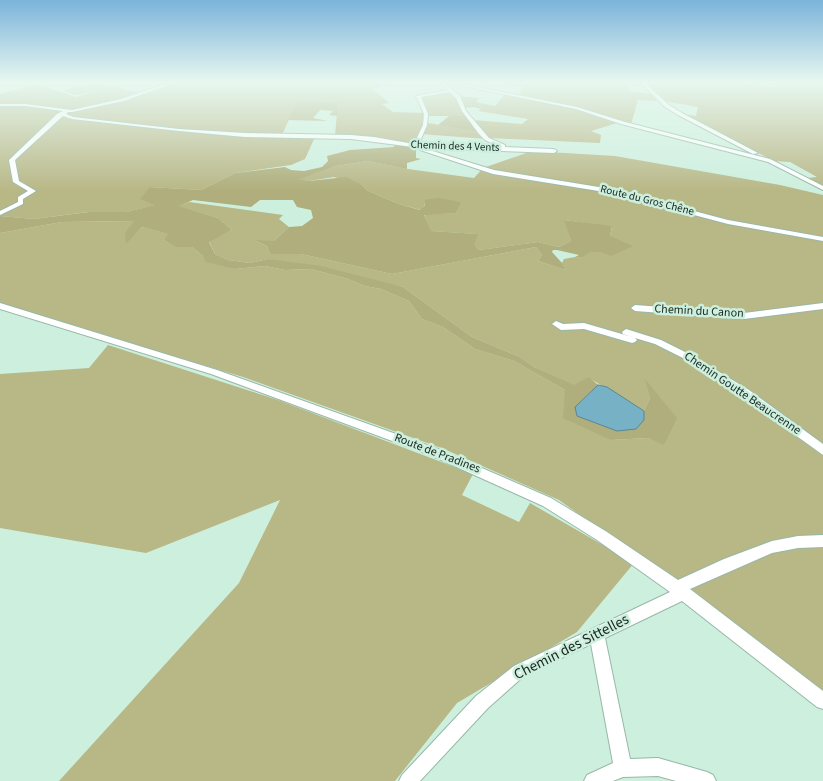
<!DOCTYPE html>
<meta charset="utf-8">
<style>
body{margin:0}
canvas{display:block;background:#cdefde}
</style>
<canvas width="823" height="781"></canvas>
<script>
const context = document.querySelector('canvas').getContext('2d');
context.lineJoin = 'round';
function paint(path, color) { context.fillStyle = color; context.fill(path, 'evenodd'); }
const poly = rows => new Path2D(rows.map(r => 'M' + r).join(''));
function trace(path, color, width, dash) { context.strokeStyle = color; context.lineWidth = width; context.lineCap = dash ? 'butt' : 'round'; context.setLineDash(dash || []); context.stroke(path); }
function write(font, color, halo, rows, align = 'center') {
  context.font = font + ' "Source Sans 3",sans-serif'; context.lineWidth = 5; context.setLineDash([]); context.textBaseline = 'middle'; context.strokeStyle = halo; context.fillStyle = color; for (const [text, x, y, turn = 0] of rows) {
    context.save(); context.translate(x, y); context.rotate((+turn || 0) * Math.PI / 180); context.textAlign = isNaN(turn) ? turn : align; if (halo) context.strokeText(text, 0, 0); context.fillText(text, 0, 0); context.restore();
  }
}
paint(poly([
 [94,82,144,94,176,82,395,82,373,89,389,103,382,104,393,112,427,113,426,107,419,97,450,91,457,97,462,112,466,116,424,116,423,122,478,132,486,139,421,134,415,145,410,145,372,137,335,135,338,102,298,100,281,137,315,137,305,159,291,165,235,173,201,190,150,187,156,205,126,212,88,212,34,219,0,216,0,94,37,84,76,97,103,89,77,95,62,91],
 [493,82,823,82,823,186,808,178,817,177,790,162,774,161,682,114,696,116,698,107,664,101,648,85,629,84,629,91,651,94,657,101,638,100,631,124,620,122,591,131,601,135,600,143,489,138,473,120,522,124,528,119,478,111,481,109,474,107,464,108,459,96,479,98,476,102,495,106,505,94,518,96,523,86],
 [532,151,615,156,780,185,823,195,823,694,697,595,639,557,559,500,444,449,243,377,0,304,0,233,62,222,135,221,126,243,142,227,169,234,164,240,175,247,192,247,203,256,235,269,265,266,285,270,311,269,348,279,365,286,381,289,409,301,422,319,443,327,475,349,514,361,565,390,611,440,648,438,664,444,645,381,650,398,644,411,589,378,574,386,534,367,520,357,472,337,403,287,268,259,250,263,228,260,215,254,209,241,232,230,218,218,178,206,189,202,283,215,279,219,289,227,274,241,256,241,267,246,270,254,301,254,392,274,536,247,542,255,538,261,566,270,562,263,564,259,575,257,582,258,589,252,601,252,610,236,612,227,565,220,571,241,559,247,538,242,479,250,473,245,477,234,430,231,424,214,456,213,460,202,424,200,425,204,421,210,399,204,368,191,362,185,334,177,309,181,297,179,336,166,368,161,408,169,474,178,483,168],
 [108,345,278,400,473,474,462,495,519,522,530,503,634,563,577,632,457,703,395,781,59,781,239,583,280,500,146,553,0,528,0,374,89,368]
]), '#b8b786');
paint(poly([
 [298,100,338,102,337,116,329,115,333,111,320,110,313,118,328,121,288,120],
 [449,116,466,116,478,132,438,125],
 [395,144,415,148,416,149,416,158,421,159,407,163,407,169,368,161,336,166,299,179,309,181,346,177,362,185,368,191,399,204,420,210,425,205,424,200,438,198,461,202,456,213,424,215,431,231,478,234,474,245,479,250,538,242,559,247,571,241,564,220,612,226,610,236,633,246,611,256,601,252,590,252,582,258,575,257,579,255,557,250,553,250,552,252,562,263,566,270,538,261,542,255,536,247,392,274,301,254,270,254,267,246,254,240,274,241,289,227,302,226,313,218,311,210,297,207,293,200,260,200,251,207,193,200,179,206,218,218,232,230,209,242,215,254,228,260,250,263,268,259,321,266,403,287,472,337,520,357,534,367,574,385,589,377,598,385,575,407,644,420,644,411,650,398,645,379,677,418,664,445,648,438,611,440,563,418,565,390,514,361,475,349,443,327,422,319,409,301,381,289,365,286,348,279,311,269,285,270,265,266,235,269,206,262,203,256,192,247,175,247,164,240,168,234,142,227,126,244,125,233,134,221,62,222,0,233,0,216,34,219,89,212,126,212,155,205,140,199,150,187,201,190,235,173,285,167,291,170,304,171,322,167,328,161,327,156,350,150,394,147]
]), '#afae7c');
const water = poly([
 [598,385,607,387,644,411,644,420,636,429,617,431,577,416,575,407,598,385]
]);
paint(water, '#77b1c5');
trace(water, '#5a8793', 1);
const minor = poly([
 [171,82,177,82,124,101,72,112,68,112,66,114,73,117,179,129,245,133,351,135,374,137,414,144,423,125,424,114,416,96,448,90,440,83,443,82,460,96,466,111,489,138,505,145,505,147,554,149,557,151,554,153,423,148,494,170,611,189,728,220,823,237,823,241,728,224,611,193,493,174,420,150,421,148,351,139,245,137,179,131,72,119,63,116,15,160,19,181,36,191,23,199,23,204,0,215,0,211,18,202,18,197,28,191,13,182,9,160,57,114,63,111,25,106,0,106,0,104,25,104,72,110,121,99,171,82],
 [450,92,456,98,462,111,479,134,485,140,500,147,419,144,427,125,428,114,421,97,450,92],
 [444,82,452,82,577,107,625,122,770,159,823,186,823,190,768,162,621,124,576,109,444,82],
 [640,82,644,82,669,105,682,113,758,153,753,154,678,115,665,107,640,82],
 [740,82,752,82,776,86,774,87,740,82],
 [0,303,217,370,438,449,551,498,607,532,678,580,724,559,772,541,798,536,823,535,823,547,798,548,772,553,690,589,823,691,823,709,817,707,682,601,605,638,630,759,658,758,707,772,713,775,716,781,676,781,658,776,623,777,613,781,584,781,587,775,613,763,591,644,524,676,488,708,420,781,399,781,402,775,476,696,514,666,670,592,597,540,543,506,430,455,211,374,0,309,0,303],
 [823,303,823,309,744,319,635,311,631,308,635,305,744,313,823,303],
 [556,321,563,324,584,323,632,337,623,334,622,332,626,329,661,340,689,354,749,390,823,444,823,455,741,396,683,358,655,344,635,338,637,340,635,342,632,343,584,329,561,330,552,324,556,321]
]);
trace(minor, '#97b8a8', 2);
paint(minor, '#fff');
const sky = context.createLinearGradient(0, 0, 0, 191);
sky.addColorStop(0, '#7bb3da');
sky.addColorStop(0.43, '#e8f8f0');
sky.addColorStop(1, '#e8f8f000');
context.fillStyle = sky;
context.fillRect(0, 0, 823, 191);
write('11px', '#18251f', '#cdefde', [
 ["Chemin des 4 Vents",455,147,2],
 ["Route du Gros Chêne",647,201,14]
]);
write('12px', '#18251f', '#cdefde', [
 ["Chemin du Canon",699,312,3],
 ["Chemin Goutte Beaucrenne",742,394,34],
 ["Route de Pradines",437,454,21]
]);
write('15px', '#18251f', '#cdefde', [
 ["Chemin des Sittelles",572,648,-27]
]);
</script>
